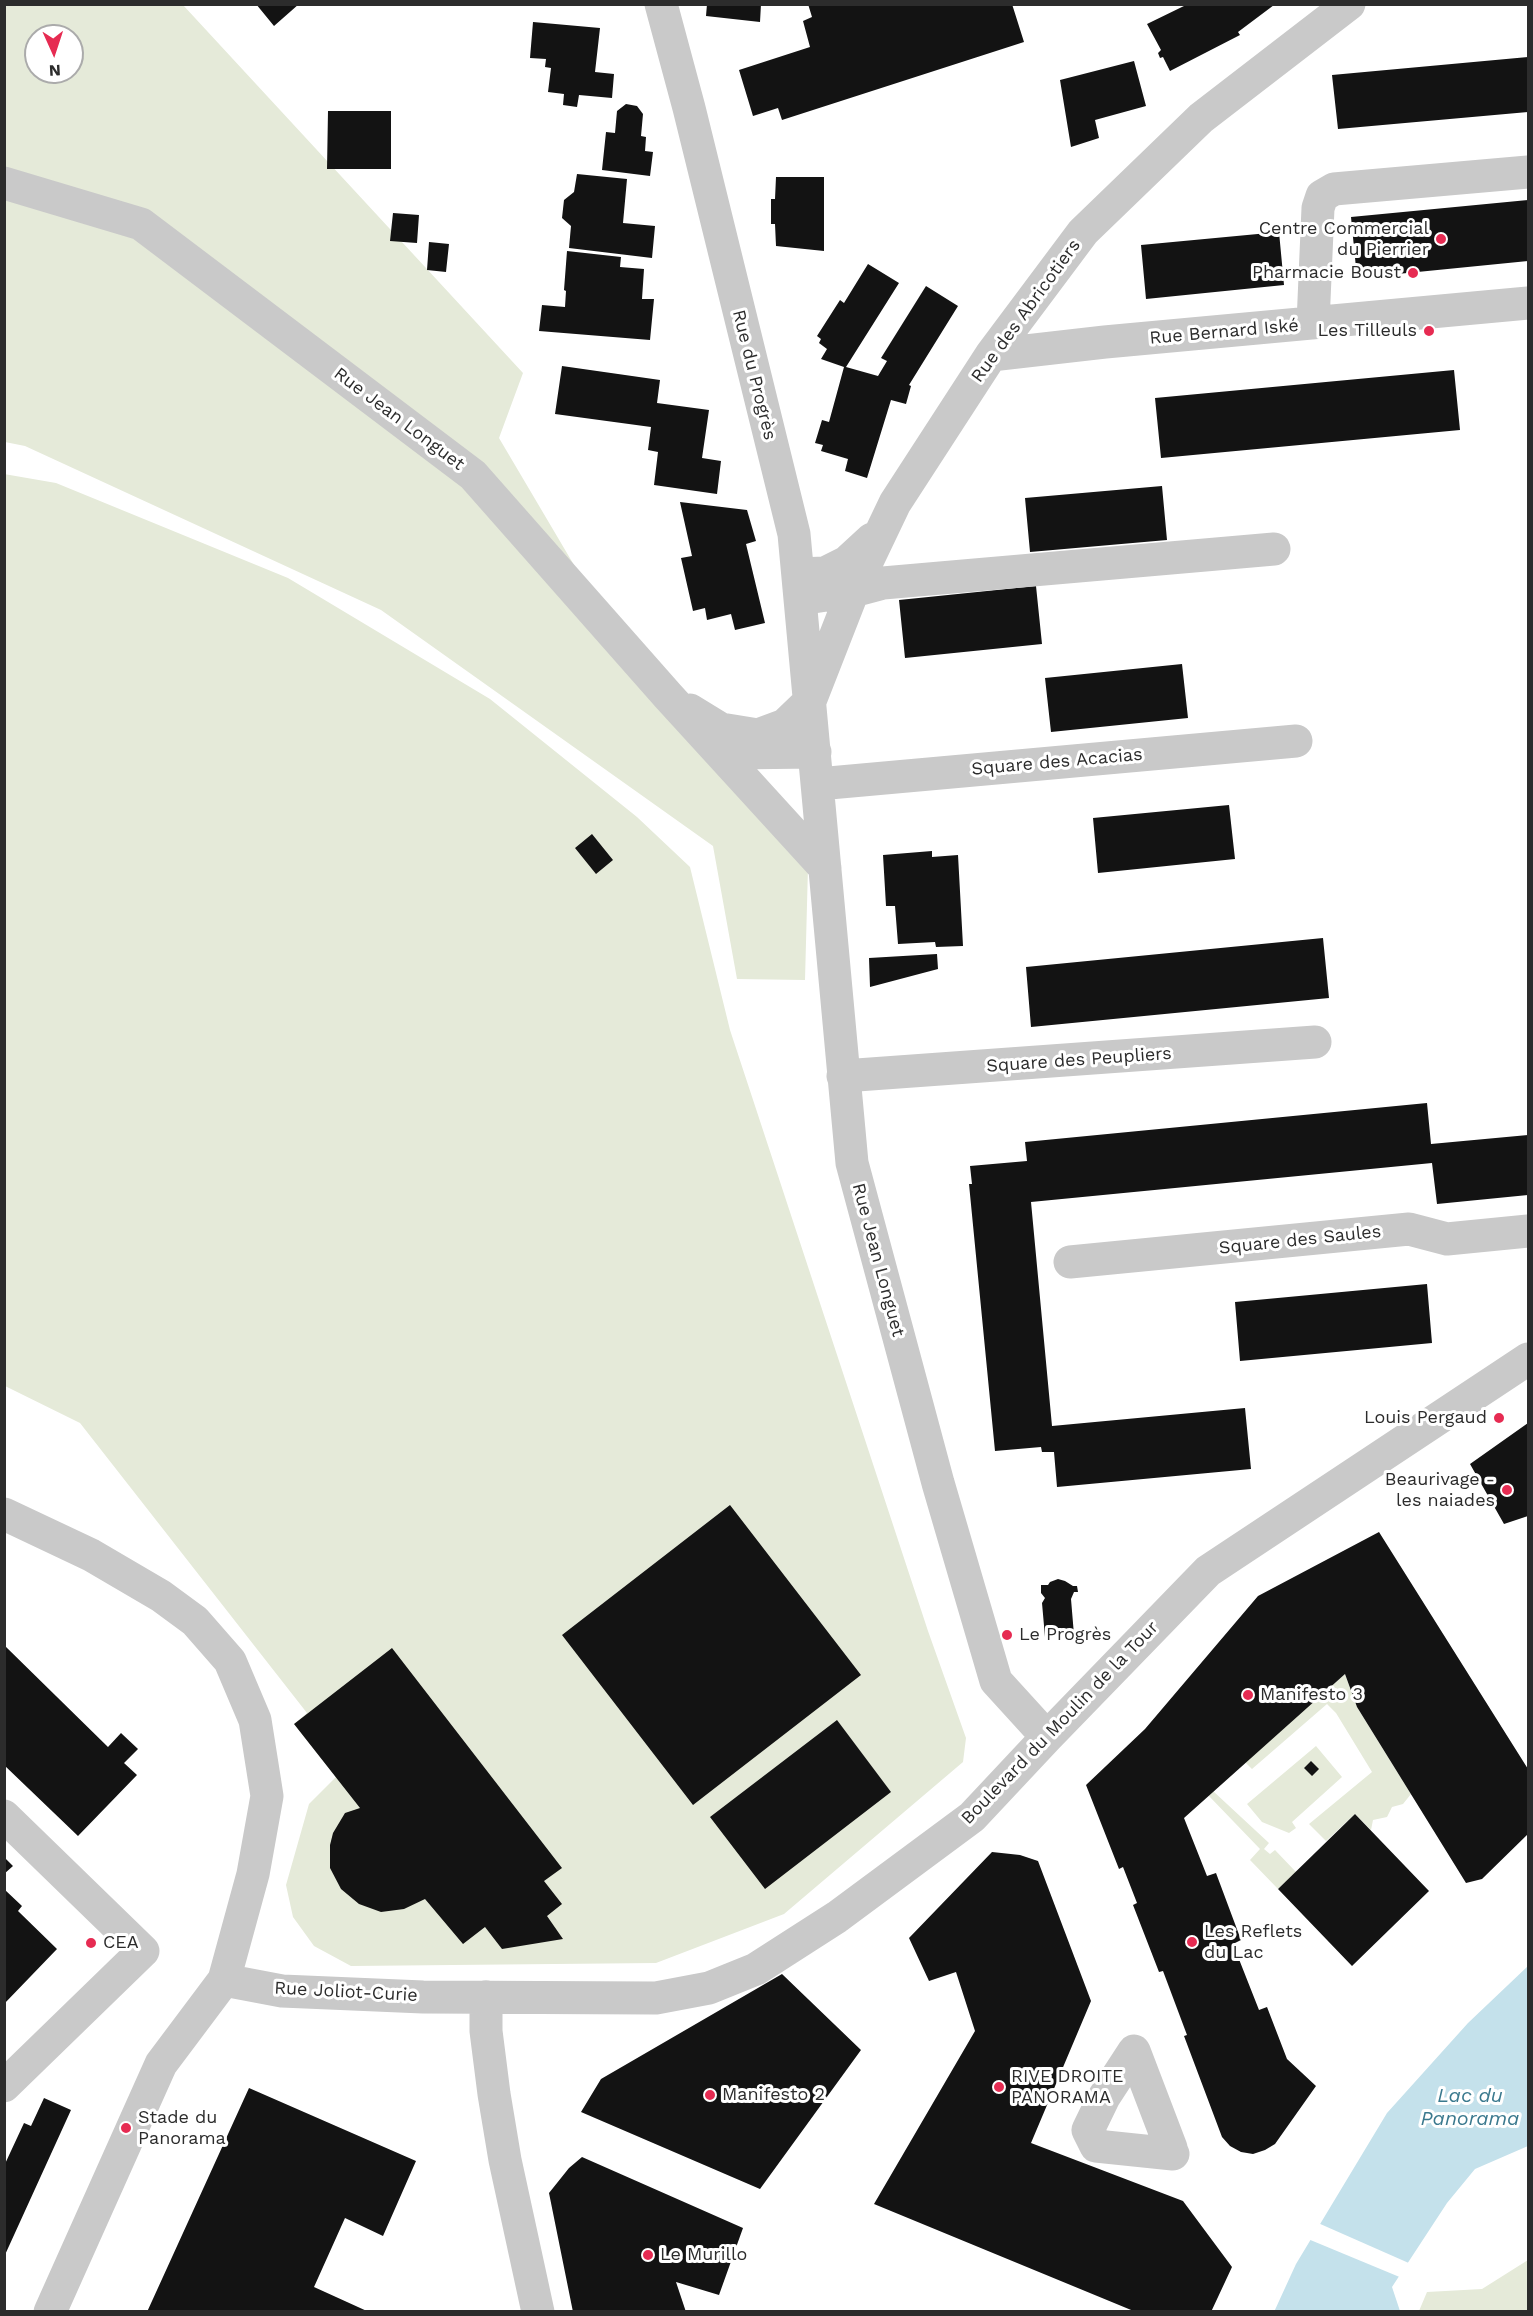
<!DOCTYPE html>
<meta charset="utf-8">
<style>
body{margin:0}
#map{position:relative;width:1533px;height:2316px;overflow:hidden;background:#fff;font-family:"Work Sans",sans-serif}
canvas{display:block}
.frame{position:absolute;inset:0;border:6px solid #2c2c2c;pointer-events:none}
.north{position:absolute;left:24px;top:24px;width:60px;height:60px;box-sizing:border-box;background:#fff;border:2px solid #ababab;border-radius:50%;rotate:177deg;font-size:16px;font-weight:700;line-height:24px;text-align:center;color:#2c2c2c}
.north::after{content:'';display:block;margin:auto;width:21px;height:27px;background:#e62b52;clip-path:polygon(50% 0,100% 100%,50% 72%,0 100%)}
</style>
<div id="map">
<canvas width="1533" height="2316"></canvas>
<div class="frame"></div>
<div class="north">N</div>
</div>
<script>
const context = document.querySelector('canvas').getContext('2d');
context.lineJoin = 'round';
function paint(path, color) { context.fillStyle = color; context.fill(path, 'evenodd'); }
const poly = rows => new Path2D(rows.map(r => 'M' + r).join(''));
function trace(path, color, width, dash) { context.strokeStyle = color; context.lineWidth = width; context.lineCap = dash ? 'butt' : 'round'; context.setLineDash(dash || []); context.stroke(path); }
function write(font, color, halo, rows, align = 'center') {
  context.font = font + ' "Work Sans",sans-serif'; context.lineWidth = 6; context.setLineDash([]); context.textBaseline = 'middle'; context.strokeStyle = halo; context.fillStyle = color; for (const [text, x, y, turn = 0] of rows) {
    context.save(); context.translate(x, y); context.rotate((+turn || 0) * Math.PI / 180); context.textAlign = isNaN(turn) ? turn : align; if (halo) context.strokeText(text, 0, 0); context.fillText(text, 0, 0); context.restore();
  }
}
paint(poly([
 [4,5,183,5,523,373,499,438,636,670,808,867,805,980,737,979,713,846,381,610,25,446,5,442],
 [36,36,72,36,72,72,36,72],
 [4,474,56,483,288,578,490,699,637,817,690,867,730,1030,928,1631,966,1738,963,1762,784,1914,656,1963,351,1966,314,1946,293,1917,286,1885,309,1804,336,1777,294,1724,307,1713,80,1423,5,1386],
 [1345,1674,1357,1707,1411,1794,1403,1804,1392,1807,1387,1817,1373,1820,1371,1830,1355,1814,1326,1841,1309,1824,1372,1772,1336,1713,1327,1704,1252,1769,1245,1762],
 [1316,1746,1342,1777,1292,1822,1296,1828,1289,1833,1262,1822,1247,1804],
 [1213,1791,1269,1843,1264,1849,1270,1854,1275,1850,1296,1872,1278,1889,1250,1860,1260,1849,1208,1795],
 [1528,2260,1528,2311,1419,2311,1427,2292,1482,2289]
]), '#e5ead9');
paint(poly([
 [1528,1966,1528,2146,1475,2169,1447,2203,1392,2287,1400,2311,1274,2312,1296,2264,1387,2113,1468,2023]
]), '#c4e1eb');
paint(poly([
 [1318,2223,1411,2264,1402,2278,1308,2239]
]), '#fff');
paint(poly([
 [256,4,299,4,274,26],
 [707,4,761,4,760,22,706,16],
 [808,4,1012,4,1024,42,782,120,778,108,753,116,739,70,810,47,803,21,812,17],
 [1186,5,1274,5,1238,32,1240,35,1170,71,1163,57,1160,58,1158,53,1161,50,1147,24],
 [533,22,600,28,595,72,614,74,612,98,579,95,577,107,563,105,564,94,548,92,551,68,545,67,546,59,530,58],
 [1528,57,1528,112,1338,129,1332,75],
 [1134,61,1146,106,1095,120,1099,138,1071,147,1060,80],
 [626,104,637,106,643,114,641,136,646,137,645,151,653,152,650,176,602,170,606,132,615,133,617,111],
 [328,111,391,111,391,169,327,169],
 [577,174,627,179,623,223,655,226,652,258,569,248,571,226,562,218,564,200,574,192],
 [776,177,824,177,824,251,776,246,775,224,771,224,771,199,775,199],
 [1528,200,1528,261,1357,278,1351,217],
 [393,213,419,215,417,243,390,241],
 [1279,232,1284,285,1146,299,1141,245],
 [429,242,449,244,446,272,427,270],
 [567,251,621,257,620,267,644,269,642,299,654,299,650,340,539,331,542,305,565,307,566,291,564,290],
 [868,264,899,283,846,367,878,376,887,361,881,358,926,286,958,306,909,385,911,386,906,404,891,400,867,478,845,471,848,459,821,451,823,445,815,443,822,420,829,422,844,367,821,359,827,349,819,343,821,339,817,336,840,300,844,303],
 [562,366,660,380,657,403,709,410,702,458,721,461,717,494,654,485,658,452,648,450,651,427,555,414],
 [1454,370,1460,430,1161,458,1155,398],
 [1162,486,1167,540,1030,552,1025,498],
 [680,502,747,510,756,541,746,544,765,623,735,630,731,614,707,620,705,608,693,611,681,558,692,556],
 [1036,586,1042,644,905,658,899,600],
 [1182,664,1188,718,1051,732,1045,678],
 [1229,805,1235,859,1098,873,1093,818],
 [592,834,613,860,596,874,575,848],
 [932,851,932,857,958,855,963,946,936,947,935,942,898,944,895,906,886,906,883,855],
 [1323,938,1329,998,1031,1027,1026,967],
 [937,954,938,969,870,987,869,958],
 [1427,1103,1431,1144,1528,1135,1528,1195,1437,1204,1432,1163,1031,1202,1052,1426,1245,1408,1251,1469,1057,1487,1054,1452,1042,1452,1041,1447,995,1451,969,1184,972,1184,970,1166,1027,1161,1025,1142],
 [1427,1284,1432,1343,1240,1361,1235,1302],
 [1528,1423,1528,1516,1504,1524,1470,1464],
 [730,1505,861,1675,693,1805,562,1635],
 [1379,1532,1528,1769,1528,1834,1482,1879,1466,1883,1357,1707,1345,1674,1184,1818,1207,1876,1216,1873,1241,1940,1233,1944,1259,2010,1267,2007,1287,2059,1316,2086,1275,2144,1265,2150,1253,2154,1241,2152,1230,2146,1222,2137,1184,2036,1187,2035,1163,1971,1159,1972,1133,1905,1137,1903,1123,1867,1119,1869,1086,1785,1145,1729,1258,1596],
 [1058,1579,1065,1581,1073,1586,1077,1586,1078,1592,1074,1592,1071,1599,1074,1635,1045,1637,1042,1603,1045,1598,1041,1593,1041,1585,1048,1585,1050,1582],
 [4,1645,108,1747,121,1733,138,1749,124,1763,137,1775,78,1836,4,1765],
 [392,1648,562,1868,544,1881,562,1904,547,1916,563,1939,502,1949,485,1927,463,1944,425,1899,404,1909,381,1912,359,1904,341,1889,330,1868,330,1845,333,1833,345,1813,360,1808,294,1724],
 [837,1720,891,1792,765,1889,710,1817],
 [1311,1761,1319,1769,1312,1776,1304,1768],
 [1355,1814,1429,1891,1352,1966,1278,1889],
 [992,1852,1020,1855,1038,1861,1091,2001,1031,2143,1183,2201,1232,2267,1211,2312,1136,2312,874,2204,975,2031,956,1972,929,1981,909,1938],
 [4,1857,13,1866,4,1874],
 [4,1889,22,1906,18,1911,57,1949,4,2004],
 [782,1974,861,2050,760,2189,581,2112,601,2079],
 [249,2088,416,2161,383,2236,345,2218,314,2287,369,2312,147,2312],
 [44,2098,71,2110,4,2257,4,2166,24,2123,31,2126],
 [582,2157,743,2228,719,2295,676,2282,686,2312,573,2312,549,2193,569,2168]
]), '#131313');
trace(poly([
 [661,4,689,108,794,534,852,1163,938,1483,996,1681,1047,1737],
 [4,183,141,224,473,475,668,696,825,868],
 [1313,323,1318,208,1322,196,1334,189,1528,172],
 [991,355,1105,342,1528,303],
 [798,574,825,573,847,562,872,539],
 [800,599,853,591,883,583,1274,549],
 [690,710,721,729,758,735,785,725,810,701,853,591,895,503,991,355,1083,232,1201,118,1349,4],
 [733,753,815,752],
 [818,784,1296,741],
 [843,1076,1315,1042],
 [1070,1262,1409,1229,1447,1239,1528,1231],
 [4,1514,91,1555,161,1596,195,1621,230,1661,255,1720,267,1796,253,1874,224,1980,161,2064,50,2312],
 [4,1816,143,1951,4,2086],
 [224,1980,282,1991,423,1997,656,1998,709,1988,756,1969,837,1917,972,1817,1047,1737,1208,1571,1528,1359],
 [486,1997,486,2031,494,2094,505,2160,538,2312],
 [1171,2148,1134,2051,1104,2097,1088,2130,1096,2146,1173,2154]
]), '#c9c9c9', 33);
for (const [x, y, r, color] of [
 [1441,239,6,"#e62b52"],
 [1413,273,6,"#e62b52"],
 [1429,331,6,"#e62b52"],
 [1499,1418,6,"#e62b52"],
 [1507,1490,6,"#e62b52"],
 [1007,1635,6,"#e62b52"],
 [1248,1695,6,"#e62b52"],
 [1192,1942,6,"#e62b52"],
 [91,1943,6,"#e62b52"],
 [999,2087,6,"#e62b52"],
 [710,2095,6,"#e62b52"],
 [126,2128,6,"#e62b52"],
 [648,2255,6,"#e62b52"]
]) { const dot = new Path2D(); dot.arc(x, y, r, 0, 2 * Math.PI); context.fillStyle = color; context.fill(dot); trace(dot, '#fff', 2); }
write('18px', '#2c2c2c', '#fff', [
 ["Centre Commercial",1429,229,"right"],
 ["du Pierrier",1429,250,"right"],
 ["Pharmacie Boust",1401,273,"right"],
 ["Les Tilleuls",1417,331,"right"],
 ["Louis Pergaud",1487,1418,"right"],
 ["Beaurivage -",1495,1480,"right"],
 ["les naiades",1495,1501,"right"],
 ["Le Progrès",1019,1635],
 ["Manifesto 3",1260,1695],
 ["Les Reflets",1204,1932],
 ["du Lac",1204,1953],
 ["CEA",103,1943],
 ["RIVE DROITE",1011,2077],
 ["PANORAMA",1011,2098],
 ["Manifesto 2",722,2095],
 ["Stade du",138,2118],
 ["Panorama",138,2139],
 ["Le Murillo",660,2255]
], 'left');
write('18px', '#2c2c2c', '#fff', [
 ["Rue des Abricotiers",1026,311,-54],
 ["Rue Bernard Iské",1224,332,-5],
 ["Rue du Progrès",754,375,76],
 ["Rue Jean Longuet",399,419,37],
 ["Square des Acacias",1057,762,-5],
 ["Square des Peupliers",1079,1060,-4],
 ["Square des Saules",1300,1240,-6],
 ["Rue Jean Longuet",878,1260,75],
 ["Boulevard du Moulin de la Tour",1060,1723,-46],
 ["Rue Joliot-Curie",346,1992,3]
]);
write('italic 20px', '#3a798e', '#fff', [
 ["Lac du",1470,2096],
 ["Panorama",1470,2119]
]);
</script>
